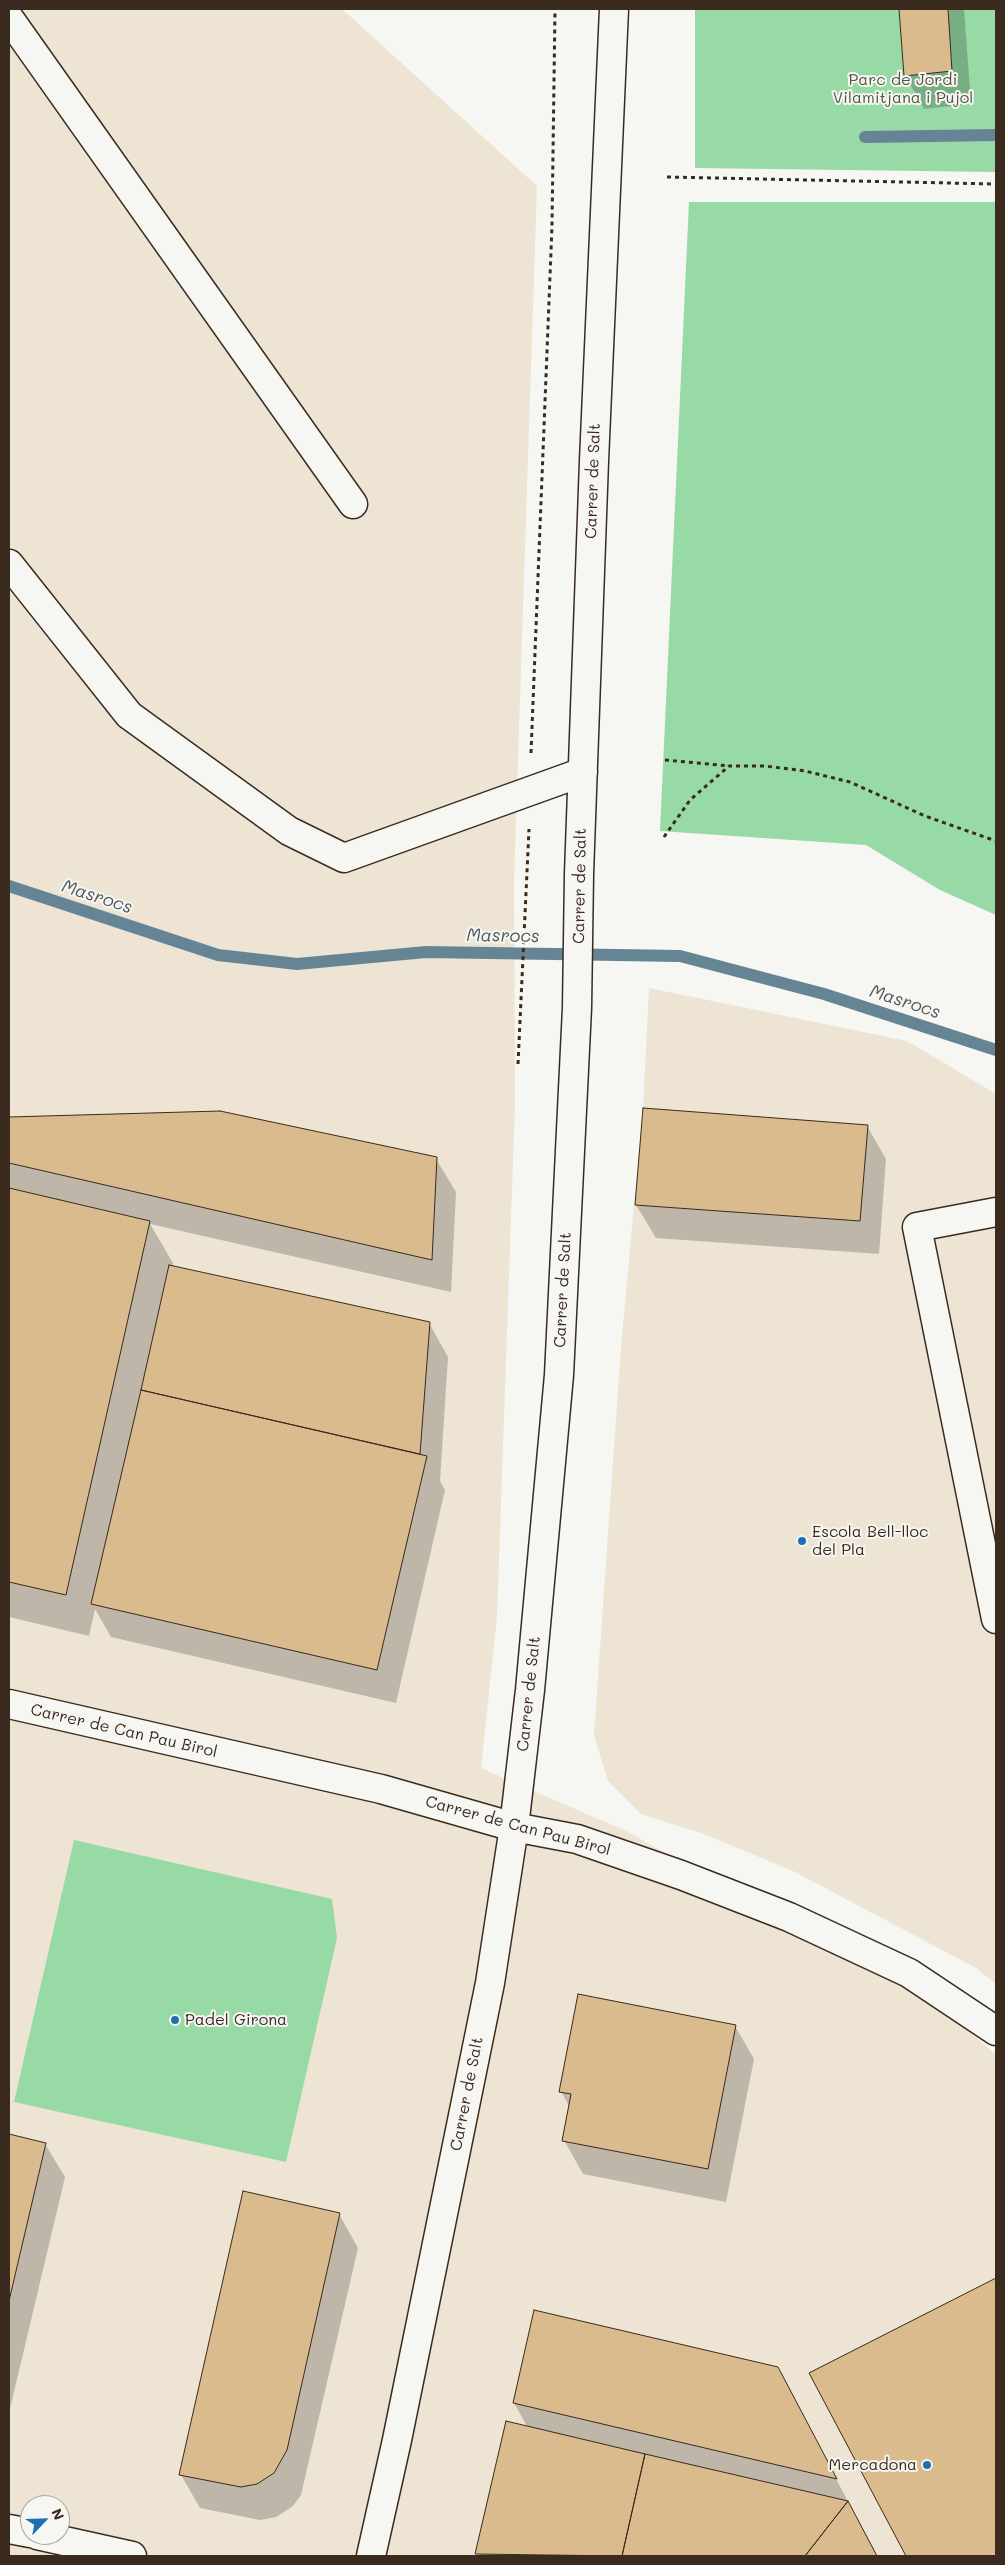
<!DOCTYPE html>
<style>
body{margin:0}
#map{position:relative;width:1005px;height:2565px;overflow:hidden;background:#f6f6f2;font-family:Mali,sans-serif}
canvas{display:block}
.frame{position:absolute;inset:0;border:10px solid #3b2a1e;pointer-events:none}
.north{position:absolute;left:20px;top:2495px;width:50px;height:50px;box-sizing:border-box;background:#f6f6f2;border:1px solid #aba49d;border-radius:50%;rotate:66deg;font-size:14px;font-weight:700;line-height:20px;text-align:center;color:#3b2a1e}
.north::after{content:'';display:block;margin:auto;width:18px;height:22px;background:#1f6fb2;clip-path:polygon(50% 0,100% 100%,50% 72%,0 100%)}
</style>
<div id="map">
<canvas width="1005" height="2565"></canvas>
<div class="frame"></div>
<div class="north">N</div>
</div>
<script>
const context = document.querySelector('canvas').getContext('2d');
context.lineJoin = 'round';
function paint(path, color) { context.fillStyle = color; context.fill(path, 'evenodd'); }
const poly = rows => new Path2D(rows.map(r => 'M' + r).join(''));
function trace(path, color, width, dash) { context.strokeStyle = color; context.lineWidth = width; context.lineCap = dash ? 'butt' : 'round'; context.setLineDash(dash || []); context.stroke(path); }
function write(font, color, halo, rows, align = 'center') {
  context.font = font + ' Mali,sans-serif'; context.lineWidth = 4; context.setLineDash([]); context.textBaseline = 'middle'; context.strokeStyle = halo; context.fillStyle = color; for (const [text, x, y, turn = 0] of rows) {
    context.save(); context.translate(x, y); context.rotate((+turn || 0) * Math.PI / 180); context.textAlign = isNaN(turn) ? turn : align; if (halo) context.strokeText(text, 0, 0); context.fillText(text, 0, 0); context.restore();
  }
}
paint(poly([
 [9,9,342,9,537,186,514,880,515,1104,497,1617,481,1768,626,1831,939,2005,996,2055,996,2556,9,2556],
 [30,2505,60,2505,60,2535,30,2535],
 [649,988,907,1041,996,1094,996,1984,976,1968,795,1872,704,1834,641,1814,608,1781,594,1735,621,1347,643,1108]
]), '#eee4d4');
paint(poly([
 [695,9,996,9,996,172,695,168],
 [689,202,996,202,996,915,940,890,866,845,660,831],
 [74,1840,332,1899,337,1938,286,2162,14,2102]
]), '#97daa5');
paint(poly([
 [900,9,964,9,971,104,924,109,905,75],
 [219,1112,436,1159,456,1192,451,1292,150,1224,173,1263,172,1267,429,1323,448,1357,440,1481,445,1490,396,1703,111,1637,95,1609,89,1636,9,1617,9,1119],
 [867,1126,886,1159,879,1254,656,1238,636,1205],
 [735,2026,754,2059,726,2202,583,2174,564,2140,570,2108,561,2091],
 [9,2136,45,2144,65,2177,9,2413],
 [339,2214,358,2248,301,2495,293,2506,276,2517,260,2520,200,2508,181,2475],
 [996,2280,996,2556,908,2556,811,2373],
 [777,2368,877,2556,478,2556,507,2423,528,2428,514,2403]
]), '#0003');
trace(poly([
 [865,137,996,135],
 [9,886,218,955,297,964,426,952,680,956,824,994,996,1050]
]), '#668594', 12);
const building = poly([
 [899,9,948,9,952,71,904,76,899,9],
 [643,1108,868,1125,860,1221,635,1205,643,1108],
 [220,1111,437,1157,432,1260,9,1163,9,1117,220,1111],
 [9,1188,150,1221,66,1595,9,1582,9,1188],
 [169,1265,430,1322,420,1454,141,1390,169,1265],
 [141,1390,427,1456,377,1670,91,1604,141,1390],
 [578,1994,736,2025,708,2169,562,2141,571,2094,559,2092,578,1994],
 [9,2134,46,2143,9,2301,9,2134],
 [243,2191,340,2213,287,2450,274,2473,257,2484,241,2487,179,2475,243,2191],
 [996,2278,996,2556,906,2556,809,2373,996,2278],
 [534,2310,778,2367,837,2479,513,2403,534,2310],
 [506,2421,645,2454,622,2556,475,2554,506,2421],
 [645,2454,848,2501,805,2556,622,2556,645,2454],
 [848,2501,877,2556,805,2556,848,2501]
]);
paint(building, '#dabb8d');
trace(building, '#3b2a1e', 1);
const minor = poly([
 [9,18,353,504],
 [9,564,129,715,289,831,344,858,583,772],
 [996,1212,917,1227,996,1619],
 [9,1704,381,1789,514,1827,577,1839,681,1875,789,1917,909,1973,996,2031],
 [9,2529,30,2533],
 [37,2535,132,2556],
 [371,2556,397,2440,490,1983,514,1827,530,1690,559,1375,577,1008,579,874,594,461,614,9]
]);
trace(minor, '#3b2a1e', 31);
trace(poly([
 [667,177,996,184],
 [531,753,552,226,555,9],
 [665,760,729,766],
 [664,837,690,800,729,766,765,766,805,771,850,782,925,816,996,841],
 [518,1064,529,829]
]), '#3b2a1e', 3, [4, 4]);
trace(minor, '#f6f6f2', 28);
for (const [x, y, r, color] of [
 [802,1541,5,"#1f6fb2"],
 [175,2020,5,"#1f6fb2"],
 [927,2465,5,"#1f6fb2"]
]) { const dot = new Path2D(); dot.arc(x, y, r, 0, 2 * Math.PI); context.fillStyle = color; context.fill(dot); trace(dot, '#f6f6f2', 2); }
write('16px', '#525640', '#f6f6f2', [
 ["Parc de Jordi",903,80],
 ["Vilamitjana i Pujol",903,98]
]);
write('16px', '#3b2a1e', '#f6f6f2', [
 ["Carrer de Salt",593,481,-88],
 ["Carrer de Salt",580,886,-89],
 ["Carrer de Salt",563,1290,-87],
 ["Carrer de Salt",529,1694,-84],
 ["Carrer de Can Pau Birol",124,1731,13],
 ["Carrer de Can Pau Birol",518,1826,15],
 ["Carrer de Salt",467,2094,-79]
]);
write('16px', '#3b2a1e', '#f6f6f2', [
 ["Escola Bell-lloc",812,1532],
 ["del Pla",812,1550],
 ["Padel Girona",185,2020],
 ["Mercadona",917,2465,"right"]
], 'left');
write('italic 18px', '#505859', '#f6f6f2', [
 ["Masrocs",97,897,18],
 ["Masrocs",503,936,1],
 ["Masrocs",905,1002,18]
]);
</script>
